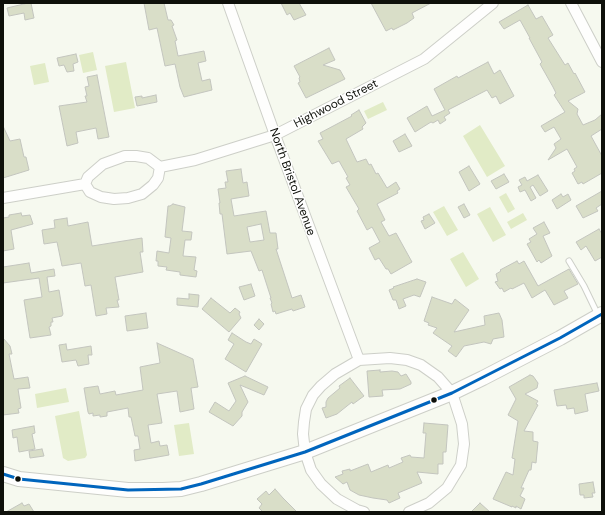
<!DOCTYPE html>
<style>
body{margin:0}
#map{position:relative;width:605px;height:515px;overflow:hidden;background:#f6f9ef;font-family:"DM Sans",sans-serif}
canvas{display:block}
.frame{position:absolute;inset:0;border:4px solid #0e100a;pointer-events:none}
</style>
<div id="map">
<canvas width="605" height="515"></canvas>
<div class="frame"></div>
</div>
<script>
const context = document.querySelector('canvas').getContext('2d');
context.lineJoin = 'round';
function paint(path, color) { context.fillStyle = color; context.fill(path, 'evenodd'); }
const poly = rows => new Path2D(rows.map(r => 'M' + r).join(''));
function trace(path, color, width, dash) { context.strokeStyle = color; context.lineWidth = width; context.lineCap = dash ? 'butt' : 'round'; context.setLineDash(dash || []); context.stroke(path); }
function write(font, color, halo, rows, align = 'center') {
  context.font = font + ' "DM Sans",sans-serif'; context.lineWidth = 3; context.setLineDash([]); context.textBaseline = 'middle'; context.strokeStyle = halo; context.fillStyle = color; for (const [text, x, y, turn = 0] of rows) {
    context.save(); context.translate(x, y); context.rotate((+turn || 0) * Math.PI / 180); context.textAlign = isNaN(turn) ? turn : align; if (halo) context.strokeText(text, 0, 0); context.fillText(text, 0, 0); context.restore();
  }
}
paint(poly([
 [93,52,97,70,83,73,79,55],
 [126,62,135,108,114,112,105,66],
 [45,63,49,82,34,85,30,66],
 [383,102,387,110,368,119,364,111],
 [480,125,505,166,487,177,463,136],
 [506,193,515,209,508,213,499,197],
 [444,206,458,230,447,236,433,212],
 [490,207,506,235,493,242,477,214],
 [523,213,527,220,511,229,507,222],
 [463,252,479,279,466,287,450,259],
 [66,388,69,402,37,408,35,394],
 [79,411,87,455,85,458,68,461,63,458,55,416],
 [189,423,194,454,179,456,174,425]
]), '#e1ebc6');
const building = poly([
 [28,3,31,3,34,18,25,20,24,13,9,16,7,8,28,3],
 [144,3,164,3,168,20,171,20,174,25,172,26,177,40,175,41,178,56,204,51,206,61,198,63,202,81,210,79,212,90,184,97,180,87,175,64,165,66,157,28,149,30,144,3],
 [281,3,299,3,306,15,294,20,290,13,287,15,281,3],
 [371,3,431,3,412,13,414,18,407,23,393,30,392,28,386,31,371,3],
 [528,5,536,19,542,16,553,35,548,38,565,65,568,63,574,74,575,73,585,92,568,101,578,109,577,114,583,125,595,120,602,114,602,129,591,136,602,156,602,173,583,184,582,182,578,184,572,173,575,171,574,169,577,167,567,149,548,160,556,148,554,144,561,139,554,127,545,132,541,126,565,112,554,95,556,93,553,87,540,64,542,62,529,38,530,38,520,20,504,29,499,22,528,5],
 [329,48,335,60,323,65,340,70,345,79,306,98,298,83,300,82,299,78,300,77,294,66,329,48],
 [76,54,78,62,73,64,74,71,67,72,64,65,59,66,57,58,76,54],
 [488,62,494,74,500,70,514,96,500,104,496,96,492,98,487,90,448,110,450,113,444,117,446,120,440,124,438,120,433,123,431,122,415,132,407,118,427,106,432,116,445,110,434,89,457,76,458,78,488,62],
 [97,75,109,137,98,139,96,128,76,132,78,143,67,146,59,106,87,102,85,96,87,96,85,87,89,86,87,77,97,75],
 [156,95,157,102,137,106,135,97,142,96,142,98,156,95],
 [359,110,366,123,362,127,363,129,346,139,357,162,366,159,369,165,371,164,376,174,378,173,387,188,396,182,400,189,397,191,398,193,377,204,385,220,381,222,389,236,396,233,412,262,391,274,388,269,386,269,379,258,375,260,369,248,380,242,372,227,367,230,357,211,359,209,346,187,350,185,346,178,348,177,339,161,332,164,318,141,323,139,320,133,352,116,351,115,359,110],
 [3,126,10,141,20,139,24,157,26,157,29,170,3,178,3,126],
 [405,134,412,146,399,152,393,141,405,134],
 [469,166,480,184,469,191,459,172,469,166],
 [241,169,243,183,247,182,249,196,231,199,234,216,266,211,270,233,276,233,278,249,276,249,292,298,301,295,305,307,293,311,292,309,276,314,275,311,273,312,271,304,272,303,270,298,271,298,262,270,259,271,251,251,227,254,222,214,220,214,219,203,220,203,218,189,226,188,225,182,228,182,226,171,241,169],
 [261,224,264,240,250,242,247,227,261,224],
 [504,174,509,182,496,189,491,181,504,174],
 [538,175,548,191,540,196,533,185,530,187,536,198,531,201,525,190,520,192,518,187,522,185,519,180,525,177,527,181,538,175],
 [602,191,602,204,596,208,598,211,583,218,576,206,602,191],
 [561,194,563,197,568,194,571,200,557,209,552,200,561,194],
 [173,204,185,207,182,231,192,232,191,240,185,240,183,256,196,257,194,270,197,271,196,277,180,275,180,272,166,270,167,267,158,266,158,261,156,261,157,251,169,253,171,238,165,237,168,206,170,206,173,204],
 [464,204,470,215,464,218,458,207,464,204],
 [21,213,22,216,30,215,33,224,11,230,14,249,3,251,3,218,9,217,9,215,21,213],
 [429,214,435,223,425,229,421,221,424,220,423,217,429,214],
 [67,218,68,226,88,222,92,246,142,238,143,252,140,252,143,272,115,277,119,300,117,300,119,307,106,308,107,314,96,316,91,285,85,286,81,263,62,266,57,242,44,244,42,230,55,228,54,220,67,218],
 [544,222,550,233,543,236,552,256,541,263,539,260,537,262,527,244,531,242,529,239,537,234,533,228,544,222],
 [599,229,602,234,602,257,595,261,586,246,581,250,576,242,599,229],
 [517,261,519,264,524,261,538,286,569,269,578,284,564,291,568,298,554,305,545,290,532,298,524,283,512,289,511,288,504,292,502,288,500,289,495,282,498,281,496,274,501,271,500,270,517,261],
 [29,263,31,273,54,269,55,276,47,277,49,292,59,290,63,314,62,316,52,318,53,322,51,322,51,326,49,327,51,335,30,338,24,300,42,297,39,278,3,283,3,267,29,263],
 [417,279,426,282,420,297,414,295,403,299,406,306,399,309,396,300,393,300,389,290,394,288,393,287,417,279],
 [251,284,255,296,244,300,239,287,251,284],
 [189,294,199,295,198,307,177,305,177,298,189,299,189,294],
 [432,297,452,304,455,299,469,310,454,332,485,325,484,316,499,313,502,320,504,337,493,339,491,344,484,342,464,346,456,357,448,351,452,346,433,333,437,328,428,325,429,323,424,321,432,297],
 [211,298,230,313,235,308,240,312,239,314,241,318,229,332,202,309,211,298],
 [146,313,148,328,127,331,125,316,146,313],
 [259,319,264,324,259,330,254,325,259,319],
 [232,333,246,342,251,344,254,339,262,344,246,372,225,359,234,344,228,340,232,333],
 [3,338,10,346,12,354,9,354,14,379,28,377,30,388,18,389,21,408,18,409,19,413,3,415,3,338],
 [157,343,193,359,198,387,191,388,194,409,180,412,177,391,157,394,162,423,148,425,151,443,159,441,160,446,167,445,169,455,135,461,134,450,140,449,138,436,135,436,131,417,129,417,128,408,107,412,107,416,100,417,100,415,93,416,93,413,89,414,88,412,84,388,98,386,100,394,115,391,116,395,143,390,140,367,160,363,157,343],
 [66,344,67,350,91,346,92,355,88,355,89,364,78,366,76,360,62,362,59,345,66,344],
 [380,370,380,372,392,371,398,372,401,376,406,374,411,382,411,384,400,389,382,390,383,396,369,397,367,371,380,370],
 [530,375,533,376,538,383,537,388,525,394,538,401,536,404,538,405,524,431,533,432,533,441,538,442,536,463,532,462,531,470,529,470,521,488,524,488,520,496,525,499,521,509,516,506,516,508,512,506,512,507,493,499,506,472,513,475,515,459,512,458,518,421,508,415,516,399,509,387,530,375],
 [245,376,268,387,264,395,240,385,248,402,242,412,242,416,233,426,209,412,215,402,229,411,236,401,228,383,245,376],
 [350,378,364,396,353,404,352,402,337,414,326,418,322,408,326,407,326,402,328,398,340,388,339,386,350,378],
 [597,383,599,391,585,394,588,411,575,414,574,408,567,409,566,405,557,406,554,390,597,383],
 [424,423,448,425,446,452,443,452,443,464,438,464,438,474,417,472,422,483,398,493,400,498,389,503,387,500,373,498,359,495,350,490,347,482,343,484,335,477,343,474,342,471,350,469,350,471,368,464,371,472,388,465,389,468,403,462,401,458,410,455,411,457,424,458,426,433,423,433,424,423],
 [34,426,35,433,32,434,35,449,19,452,17,437,13,438,12,430,34,426],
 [42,449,44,456,30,458,29,451,42,449],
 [593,482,595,493,592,493,593,497,584,498,584,495,580,495,579,484,593,482],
 [275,489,283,498,297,512,263,512,259,508,262,504,257,499,266,491,269,495,275,489],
 [22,503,24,506,29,504,34,512,6,512,22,503],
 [480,503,490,512,471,512,480,503]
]);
paint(building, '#d9dec8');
trace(building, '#c3c5be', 1);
const service = poly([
 [569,261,584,286,598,315]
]);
const minor = poly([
 [228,3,275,135,359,360],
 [571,3,602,62],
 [85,184,88,177,103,164,125,156,136,156,148,158,160,167,195,160,275,135,424,59,493,3],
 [85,184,90,192,101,197,114,199,128,198,142,194,153,185,158,178,160,167],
 [3,198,85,184],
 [364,512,357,510,337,499,321,484,311,470,305,452,303,434,304,422,306,409,313,395,321,386,335,374,359,360,390,358,407,360,421,365,438,377,452,393,462,424,464,444,461,465,447,488,429,503,409,512]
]);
const secondary = poly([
 [3,474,19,479,39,481,128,490,163,490,181,489,201,484,305,452,452,393,483,378,560,338,602,314]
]);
trace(service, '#cdcfc8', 7);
trace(minor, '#cdcfc8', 12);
trace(secondary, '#cdcfc8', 16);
trace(service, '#fefefd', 5);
trace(minor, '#fefefd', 10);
trace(secondary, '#fefefd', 14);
trace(poly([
 [3,474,19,479,128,490,181,489,201,484,305,452,452,393,560,338,602,314]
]), '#0065bd', 3);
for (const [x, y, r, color] of [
 [434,400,3.5,"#0e100a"],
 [18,479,3.5,"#0e100a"]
]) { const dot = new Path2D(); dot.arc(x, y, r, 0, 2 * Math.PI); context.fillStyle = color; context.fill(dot); trace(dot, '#fff', 1.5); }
write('12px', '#0e100a', '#fff', [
 ["Highwood Street",336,104,-27],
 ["North Bristol Avenue",292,182,70]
]);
</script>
